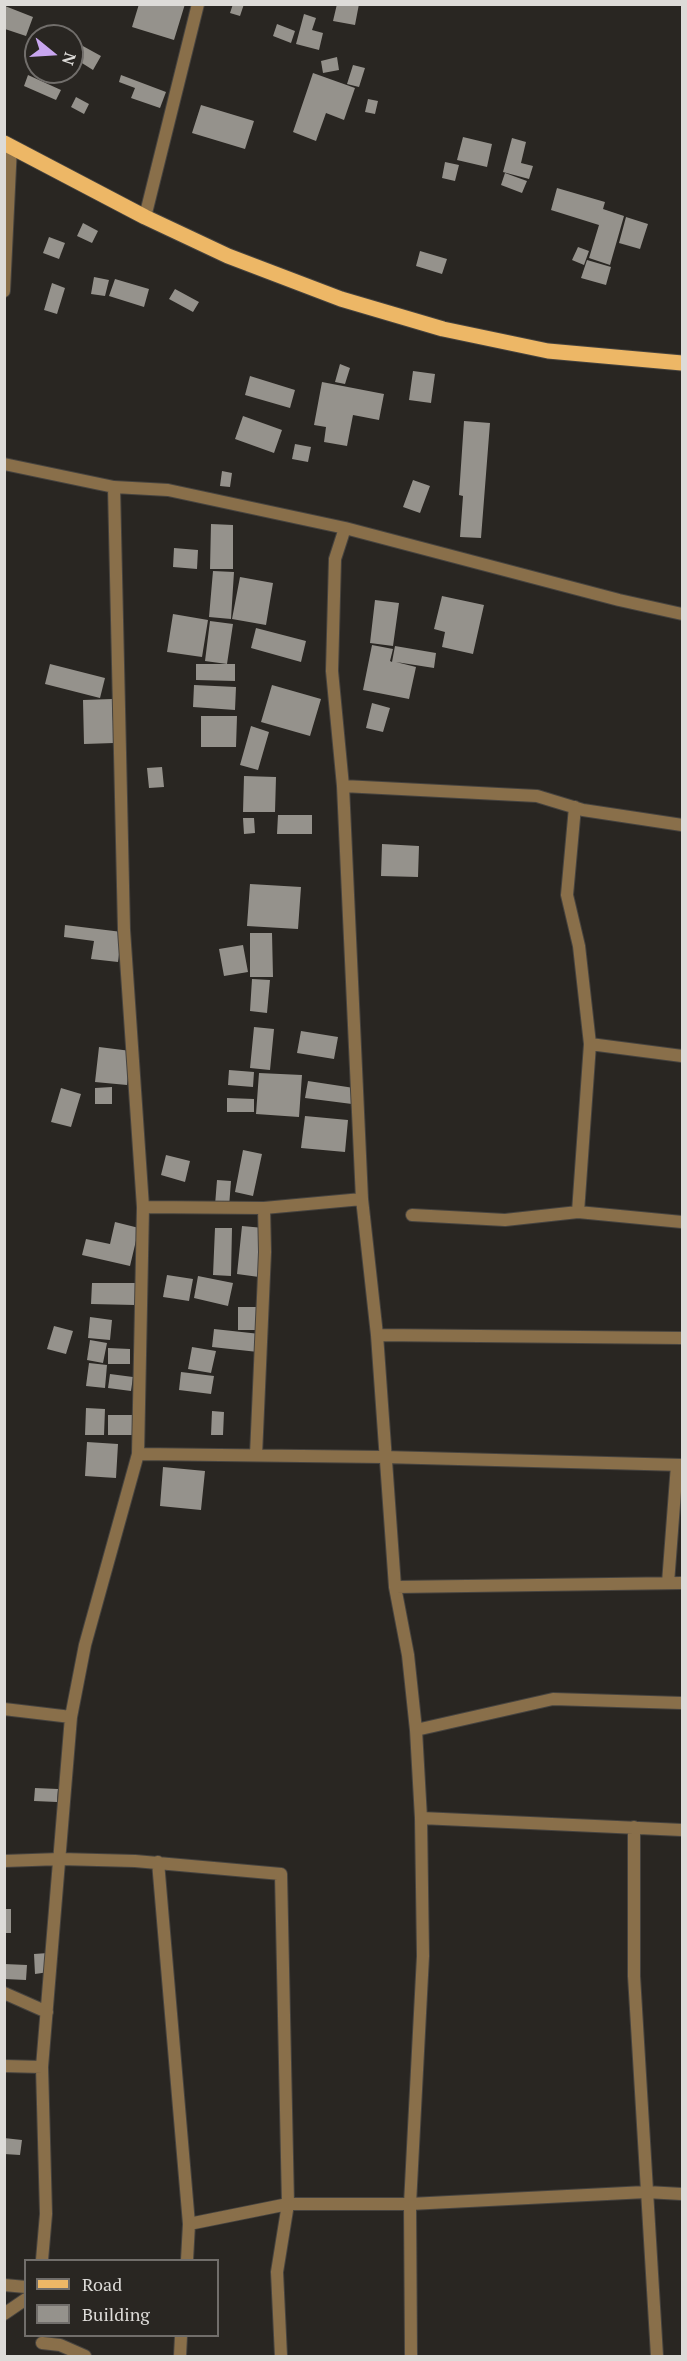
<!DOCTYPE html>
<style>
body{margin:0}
#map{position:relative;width:687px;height:2361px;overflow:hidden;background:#292622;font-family:"PT Serif",serif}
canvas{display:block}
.frame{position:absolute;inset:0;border:6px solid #dddbd8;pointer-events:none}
.legend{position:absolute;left:24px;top:2259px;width:195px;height:78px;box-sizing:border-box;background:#292622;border:2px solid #716e6b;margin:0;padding:8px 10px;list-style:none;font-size:18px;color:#dddbd8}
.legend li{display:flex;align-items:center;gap:12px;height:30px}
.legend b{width:30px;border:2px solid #716e6b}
.north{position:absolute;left:24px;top:24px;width:60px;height:60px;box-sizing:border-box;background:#292622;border:2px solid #716e6b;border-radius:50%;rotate:108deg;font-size:16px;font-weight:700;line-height:24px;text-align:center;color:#dddbd8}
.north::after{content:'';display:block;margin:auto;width:21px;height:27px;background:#c8a6ef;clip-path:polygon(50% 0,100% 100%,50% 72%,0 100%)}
</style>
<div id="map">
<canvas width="687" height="2361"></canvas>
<div class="frame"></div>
<ul class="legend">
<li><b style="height:8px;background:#edb766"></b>Road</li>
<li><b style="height:16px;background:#95928c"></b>Building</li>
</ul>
<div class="north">N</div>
</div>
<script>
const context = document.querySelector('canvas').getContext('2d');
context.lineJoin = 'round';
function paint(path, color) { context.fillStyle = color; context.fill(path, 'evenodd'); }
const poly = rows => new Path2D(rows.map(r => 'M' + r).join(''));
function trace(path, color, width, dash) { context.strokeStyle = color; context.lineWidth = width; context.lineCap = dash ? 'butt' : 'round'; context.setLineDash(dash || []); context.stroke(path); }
paint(poly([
 [139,4,185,4,174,40,132,27],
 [233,4,244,4,240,16,230,13],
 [337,4,359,4,355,25,333,21],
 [5,6,33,17,26,36,5,29],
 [304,14,316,18,312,30,323,33,319,50,296,44],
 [277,24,295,31,291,43,273,36],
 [81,45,101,56,93,70,74,58],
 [337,57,339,70,323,73,321,61],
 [353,65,365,68,359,87,347,84],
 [313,73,355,88,344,120,326,113,316,141,293,132],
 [28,75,61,90,56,100,24,86],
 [121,75,166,92,160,108,131,98,135,88,119,82],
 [76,97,89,104,84,114,71,107],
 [368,99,378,101,375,114,365,112],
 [201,105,254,121,245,149,192,133],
 [463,137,492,144,487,167,457,160],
 [512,138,526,142,521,163,533,166,529,179,503,172],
 [445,162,459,165,455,181,442,178],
 [505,173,527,181,522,193,501,185],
 [557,188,605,202,603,209,624,216,610,265,589,258,599,225,551,210],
 [626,217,648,224,640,249,619,243],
 [83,223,98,231,92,243,77,236],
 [49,237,65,243,59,259,43,253],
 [578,247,589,251,584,265,572,260],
 [420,251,447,259,442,274,416,266],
 [587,260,611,267,606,285,581,278],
 [94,277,109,280,105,296,91,294],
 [115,279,149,289,144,307,109,296],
 [52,283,65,288,57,314,44,310],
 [175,289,199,302,193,312,169,299],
 [340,364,350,368,345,384,335,382],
 [413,371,435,374,431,403,409,400],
 [250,376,295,390,290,408,245,395],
 [322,382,384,394,379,420,353,415,347,446,324,442,326,427,314,425],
 [243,416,282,430,274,453,235,439],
 [464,421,490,423,481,538,460,537,463,496,459,495],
 [295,444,311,447,308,462,292,459],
 [222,471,232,473,230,487,220,486],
 [413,480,430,486,420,513,403,507],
 [211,524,233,525,233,569,210,569],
 [174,548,198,550,197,569,173,567],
 [213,571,234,572,231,619,209,617],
 [240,577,273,583,266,625,232,619],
 [442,596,484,605,473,654,442,647,445,632,434,629],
 [375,600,399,603,393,646,370,643],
 [173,614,208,620,202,657,167,652],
 [210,621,233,624,227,664,205,661],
 [256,628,306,641,301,662,251,648],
 [372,645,393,649,390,661,392,662,395,646,436,653,434,668,396,662,416,667,409,699,363,690],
 [50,664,105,678,100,698,45,684],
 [196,664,235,664,235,681,196,680],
 [194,685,236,687,235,710,193,707],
 [272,685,321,699,310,736,261,722],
 [112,699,114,743,84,744,83,700],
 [372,703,390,708,383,732,366,728],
 [201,716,237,716,236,747,201,747],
 [251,726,269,732,258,770,240,765],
 [162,767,164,787,149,788,147,768],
 [244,776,276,777,275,812,243,812],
 [278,815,312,815,312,834,277,834],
 [243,818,254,818,255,833,244,834],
 [382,844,419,846,418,877,381,876],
 [250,884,301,887,298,929,247,926],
 [65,925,122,932,118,962,91,959,94,941,64,937],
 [250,933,272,933,273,977,250,977],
 [243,945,248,972,224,976,219,949],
 [252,979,270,980,267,1013,250,1011],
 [254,1027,274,1029,270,1070,250,1068],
 [301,1031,338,1037,334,1059,297,1053],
 [99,1047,131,1051,127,1085,95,1082],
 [229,1070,254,1072,253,1087,228,1085],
 [259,1073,302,1075,299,1117,256,1114],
 [308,1081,354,1088,352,1104,305,1098],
 [112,1087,112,1104,95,1104,95,1088],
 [61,1088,81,1094,71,1127,51,1122],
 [227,1098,254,1099,254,1112,227,1112],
 [305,1116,348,1120,345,1152,301,1148],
 [243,1150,262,1154,253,1196,235,1192],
 [166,1155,190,1161,185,1182,161,1175],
 [217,1180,231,1181,229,1207,215,1205],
 [115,1222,139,1228,130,1266,82,1255,86,1239,110,1244],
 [242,1226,264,1228,259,1277,237,1274],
 [215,1228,232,1228,231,1276,213,1275],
 [167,1275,193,1279,189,1301,163,1297],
 [198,1276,233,1283,228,1306,194,1298],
 [92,1283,135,1283,135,1305,91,1304],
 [238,1307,260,1307,259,1330,238,1330],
 [90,1317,112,1320,110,1340,88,1338],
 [54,1326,73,1331,66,1354,47,1349],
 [214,1329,260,1334,258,1352,212,1347],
 [90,1340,107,1343,103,1363,87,1360],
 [192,1347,216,1351,211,1373,188,1369],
 [108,1348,130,1349,130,1364,108,1364],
 [89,1363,107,1365,105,1388,86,1386],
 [181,1372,214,1376,211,1394,179,1390],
 [110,1374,133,1377,131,1391,108,1388],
 [86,1408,105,1409,104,1435,85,1435],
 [212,1411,224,1412,223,1435,211,1435],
 [108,1415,133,1415,133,1435,108,1435],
 [87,1442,118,1444,116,1478,85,1476],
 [163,1467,205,1471,201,1510,160,1506],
 [35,1788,58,1789,57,1802,34,1801],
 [4,1909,11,1909,11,1933,4,1933],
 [48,1953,49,1972,35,1974,34,1954],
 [4,1964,27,1965,26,1980,4,1979],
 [4,2138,22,2140,20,2155,4,2154]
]), '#95928c');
const street = poly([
 [145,217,198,4],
 [4,291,11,146],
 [4,464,114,487,168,490,345,528,619,600,682,614],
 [345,528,335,559,332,671,343,786,362,1199,377,1335,395,1587,408,1655,416,1730,421,1818,423,1956,410,2204,411,2356],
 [343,786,537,796,583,810,682,825],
 [575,807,567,895,579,946,590,1044,578,1212],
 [590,1044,682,1056],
 [143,1207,264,1208,362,1199],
 [412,1215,505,1220,578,1212,682,1222],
 [377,1335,682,1338],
 [138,1454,384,1457,682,1465],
 [256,1455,265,1252,264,1208],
 [668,1583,677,1465],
 [395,1587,682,1583],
 [4,1709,71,1717],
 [416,1730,553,1699,682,1703],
 [421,1818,682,1830],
 [634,1827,634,1976,657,2356],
 [4,1861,60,1859,135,1861,281,1874,288,2204,277,2272,281,2356],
 [158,1862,189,2224,187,2260],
 [4,1993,47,2012],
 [4,2066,42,2067],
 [189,2224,288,2204,410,2204,646,2192,682,2194],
 [42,2260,46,2214,42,2067,71,1717,85,1645,138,1454,143,1207,124,930,114,487],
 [4,2285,26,2287],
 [4,2314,26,2299],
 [42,2343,60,2345,85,2356],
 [180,2356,181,2336]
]);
const primary = poly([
 [4,143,145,217,228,256,341,299,443,329,548,351,682,363]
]);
trace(street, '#46433f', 14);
trace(primary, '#46433f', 17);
trace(street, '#896f4a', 12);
trace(primary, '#edb766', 15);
</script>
